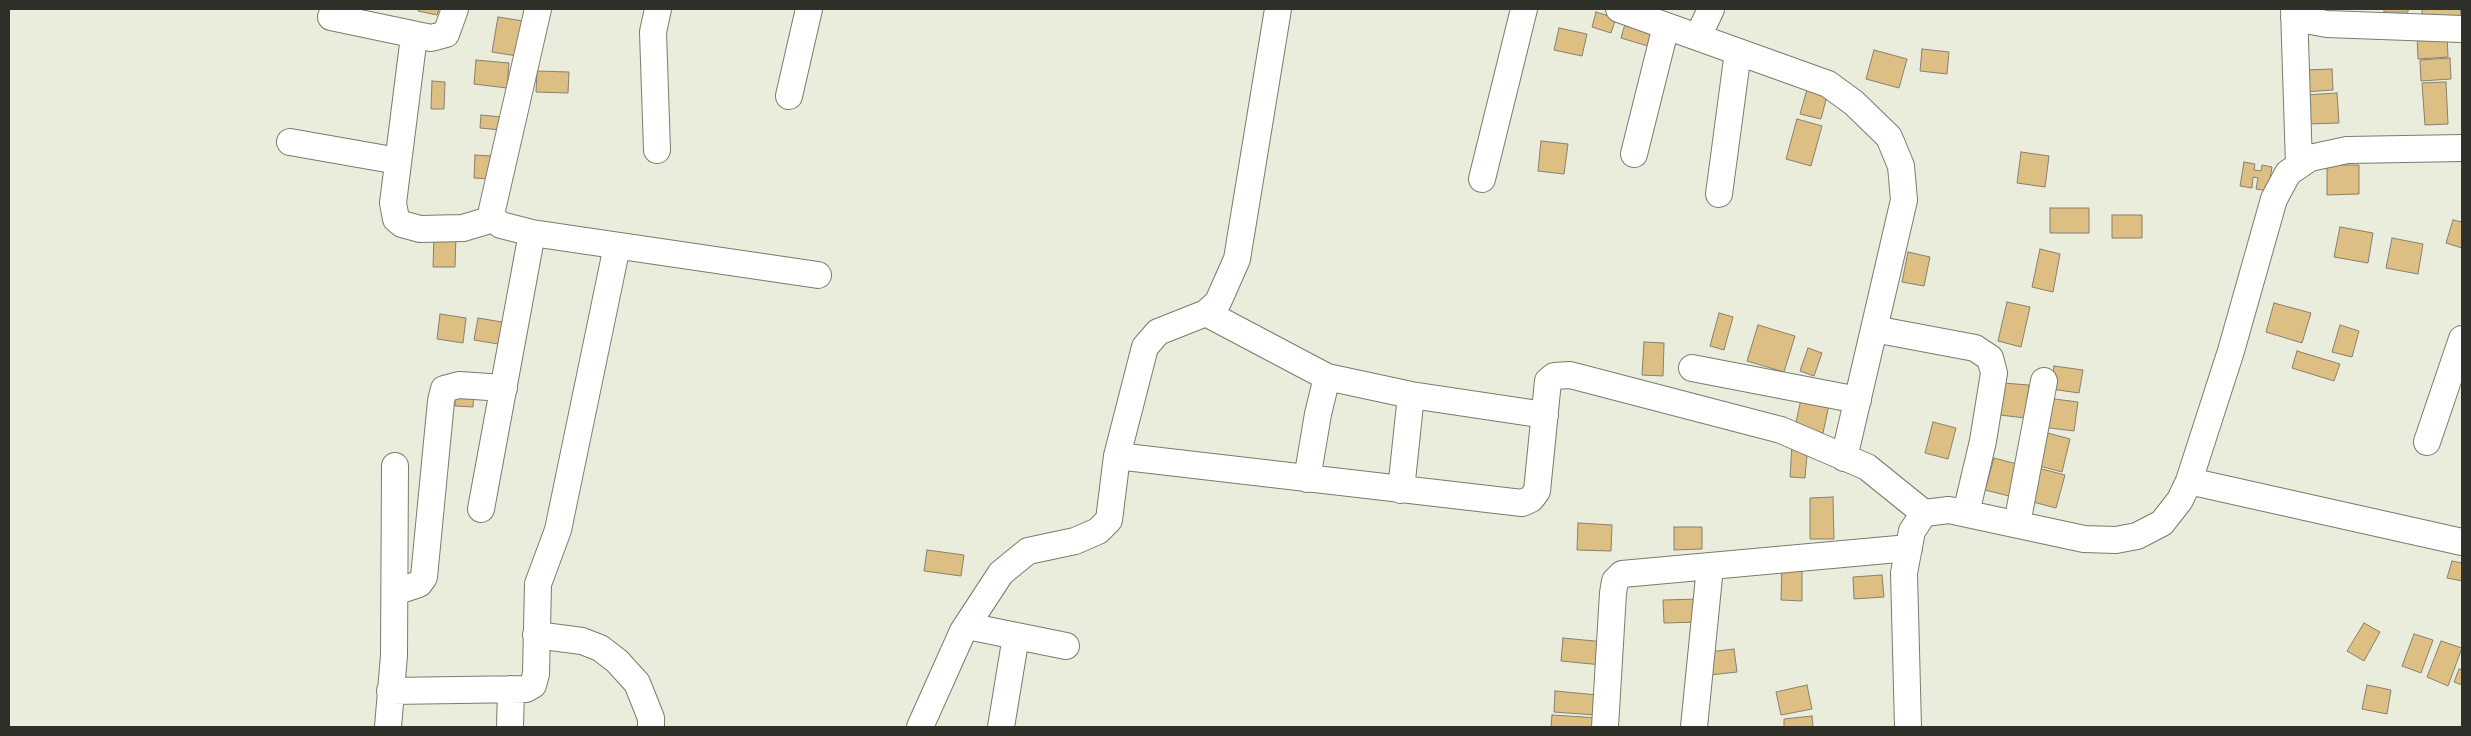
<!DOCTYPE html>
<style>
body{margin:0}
#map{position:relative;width:2471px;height:736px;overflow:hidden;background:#eaeddb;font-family:Helvetica,sans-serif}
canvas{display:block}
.frame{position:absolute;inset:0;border:10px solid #2f3029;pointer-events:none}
</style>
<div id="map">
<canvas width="2471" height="736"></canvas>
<div class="frame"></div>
</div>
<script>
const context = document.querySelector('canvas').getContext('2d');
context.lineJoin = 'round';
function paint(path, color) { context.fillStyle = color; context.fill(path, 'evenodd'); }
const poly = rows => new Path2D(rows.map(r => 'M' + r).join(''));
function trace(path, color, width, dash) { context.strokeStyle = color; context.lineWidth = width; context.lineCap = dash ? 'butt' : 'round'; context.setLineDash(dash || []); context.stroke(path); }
const building = poly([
 [419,9,439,9,437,15,418,11,419,9],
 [2384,9,2408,9,2408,12,2384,12,2384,9],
 [2422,9,2460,9,2461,16,2422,19,2422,9],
 [1596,12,1616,18,1611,33,1592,27,1596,12],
 [498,17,523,21,517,56,492,52,498,17],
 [1625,24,1652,32,1648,46,1621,38,1625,24],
 [1559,28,1587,34,1582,56,1554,50,1559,28],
 [2447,35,2448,57,2418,59,2417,36,2447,35],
 [1922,49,1949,52,1947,74,1920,71,1922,49],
 [1874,50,1907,59,1899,88,1866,79,1874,50],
 [2450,58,2451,79,2421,81,2420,60,2450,58],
 [476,60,509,63,507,88,474,84,476,60],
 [2332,69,2333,90,2304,92,2303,70,2332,69],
 [537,71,569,72,568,93,536,92,537,71],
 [432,81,445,82,444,109,431,109,432,81],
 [2446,82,2448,124,2425,125,2422,83,2446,82],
 [1808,86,1828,92,1821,119,1800,114,1808,86],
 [2337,93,2339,123,2307,124,2305,95,2337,93],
 [481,115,502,117,501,130,480,128,481,115],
 [1797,119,1822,126,1811,166,1786,159,1797,119],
 [1541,141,1568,144,1564,174,1538,171,1541,141],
 [2021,152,2049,156,2045,187,2017,183,2021,152],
 [475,155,491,156,490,179,474,178,475,155],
 [2244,162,2255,164,2254,170,2261,171,2262,165,2272,167,2268,191,2256,189,2258,178,2253,177,2252,188,2240,186,2244,162],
 [2327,165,2359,165,2359,194,2327,195,2327,165],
 [2050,208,2089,208,2089,233,2050,233,2050,208],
 [2112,215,2142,215,2142,238,2112,238,2112,215],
 [2453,220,2462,222,2462,248,2446,243,2453,220],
 [2340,227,2373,233,2368,263,2334,257,2340,227],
 [434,235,456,235,455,267,433,267,434,235],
 [2392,238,2423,244,2418,274,2386,268,2392,238],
 [2040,249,2060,254,2053,292,2032,287,2040,249],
 [1908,252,1930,257,1924,286,1902,282,1908,252],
 [2007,302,2030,307,2021,347,1998,341,2007,302],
 [2274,303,2311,313,2302,343,2266,332,2274,303],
 [1719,313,1733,317,1724,350,1710,346,1719,313],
 [440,314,466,318,463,343,437,339,440,314],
 [478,318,508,323,504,345,474,340,478,318],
 [1758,325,1795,336,1784,372,1747,361,1758,325],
 [2340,325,2359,331,2352,357,2332,352,2340,325],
 [1644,342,1664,343,1663,376,1642,375,1644,342],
 [1808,348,1822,353,1814,376,1800,371,1808,348],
 [2297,351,2340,364,2334,381,2292,368,2297,351],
 [2054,366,2083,370,2079,393,2051,389,2054,366],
 [2003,383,2029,385,2025,418,2000,415,2003,383],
 [455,386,474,387,473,407,455,406,455,386],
 [2047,398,2078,402,2074,431,2042,427,2047,398],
 [1801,399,1829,405,1823,433,1795,427,1801,399],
 [1933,422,1956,428,1948,459,1925,453,1933,422],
 [2044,432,2070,439,2062,472,2036,465,2044,432],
 [1792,444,1808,444,1805,478,1790,477,1792,444],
 [1994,458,2021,465,2013,497,1985,490,1994,458],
 [2038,468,2065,475,2056,508,2029,501,2038,468],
 [1833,497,1834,539,1810,539,1810,498,1833,497],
 [1578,523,1612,525,1611,551,1577,550,1578,523],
 [1674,527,1702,527,1702,549,1674,550,1674,527],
 [927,550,964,555,961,576,924,571,927,550],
 [2452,561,2462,563,2462,581,2447,578,2452,561],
 [1782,565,1802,566,1802,601,1781,600,1782,565],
 [1882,575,1884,597,1854,599,1853,577,1882,575],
 [1699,599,1700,622,1664,623,1663,600,1699,599],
 [2364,623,2380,632,2364,661,2347,651,2364,623],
 [2414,634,2433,640,2421,673,2402,666,2414,634],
 [1563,638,1605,642,1602,665,1561,661,1563,638],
 [2441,641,2462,648,2448,686,2427,677,2441,641],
 [1734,649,1737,672,1710,675,1708,652,1734,649],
 [2459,669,2462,670,2462,685,2454,682,2459,669],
 [1807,685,1812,709,1781,715,1776,692,1807,685],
 [2367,685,2391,690,2387,714,2362,709,2367,685],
 [1555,691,1598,695,1596,715,1554,712,1555,691],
 [1552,715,1599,718,1599,727,1551,727,1552,715],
 [1812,716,1813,727,1784,727,1784,719,1812,716]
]);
paint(building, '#ddbe83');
trace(building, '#888071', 1);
const minor = poly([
 [538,9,492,210,493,219,501,225,532,233,818,275],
 [1619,9,1828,84,1854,103,1889,137,1901,166,1904,200,1844,458],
 [2294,9,2299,165],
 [331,17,431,38,446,34,455,9],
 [2294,18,2327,24,2462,29],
 [414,36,393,203,396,219,402,224,420,229,463,228,493,219],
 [1698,37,1711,9],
 [789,96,809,9],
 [290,142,398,161],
 [657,150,653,32,658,9],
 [1634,154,1666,26],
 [1482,179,1524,9],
 [1719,194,1738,52],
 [1206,313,1327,377,1411,395,1545,415],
 [1874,329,1975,348,1990,358,1994,373,1983,441,1966,513],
 [1692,368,1858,400],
 [2427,442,2462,339],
 [1117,456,1522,503,1531,499,1537,491,1548,381,1554,376,1570,375,1781,430,1867,467,1924,513],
 [1307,479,1318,414,1327,377],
 [2189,481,2462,542],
 [1401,490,1411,395],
 [481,509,532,233],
 [2017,524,2044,381],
 [395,592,419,584,424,577,441,401,444,389,459,385,504,388],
 [967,626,1066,646],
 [536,635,582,641,600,648,617,661,637,683,651,718,651,727],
 [390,691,526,689,533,685,536,674,538,584,558,530,617,246],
 [388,727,394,655,395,466],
 [510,727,511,689],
 [920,727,963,631,1001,573,1028,551,1075,541,1098,531,1109,520,1117,456,1145,347,1158,332,1206,313,1218,302,1237,259,1278,9],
 [1001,727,1016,636],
 [1605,727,1613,593,1615,581,1622,574,1909,548],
 [1694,727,1710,567],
 [1908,727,1904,573,1912,531,1924,513,1949,510,2084,539,2116,540,2137,536,2162,523,2180,500,2189,481,2231,351,2274,199,2288,173,2310,158,2347,150,2462,148]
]);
trace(minor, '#797c6c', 28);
trace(minor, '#fff', 26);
</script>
